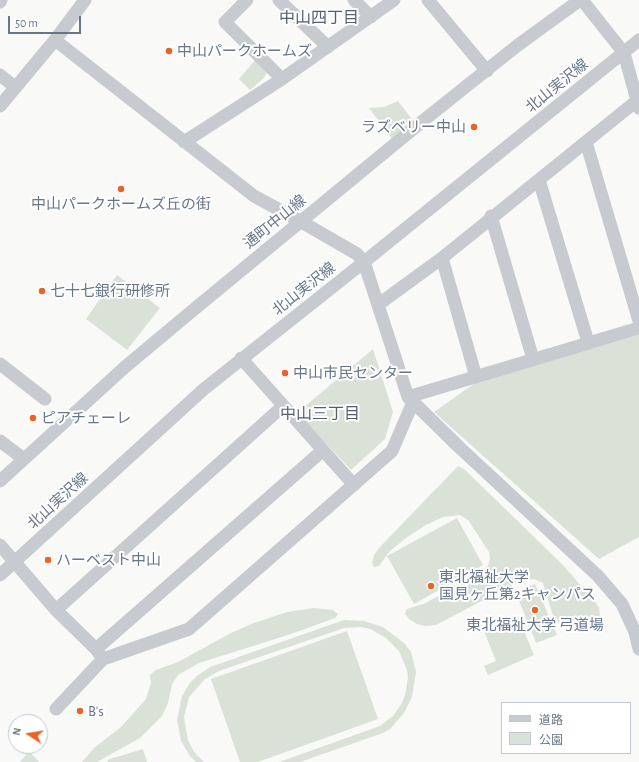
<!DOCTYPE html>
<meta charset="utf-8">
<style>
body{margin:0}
#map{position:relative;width:639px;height:762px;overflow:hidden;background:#f9f9f7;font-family:"Alegreya Sans","Noto Sans JP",sans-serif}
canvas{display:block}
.legend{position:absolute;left:501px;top:702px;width:130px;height:52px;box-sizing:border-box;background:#fff;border:1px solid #c2c9d0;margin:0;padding:5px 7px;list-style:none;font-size:12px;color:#677789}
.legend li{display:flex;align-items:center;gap:8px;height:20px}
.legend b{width:20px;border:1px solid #c2c9d0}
.north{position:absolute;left:8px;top:714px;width:40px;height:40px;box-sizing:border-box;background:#fff;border:1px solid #c2c9d0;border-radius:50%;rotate:282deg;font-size:11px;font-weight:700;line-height:16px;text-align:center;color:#677789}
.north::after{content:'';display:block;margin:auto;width:14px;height:18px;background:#ea6325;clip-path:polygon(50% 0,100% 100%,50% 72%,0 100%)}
.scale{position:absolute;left:8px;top:16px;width:73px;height:18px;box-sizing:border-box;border:2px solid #677789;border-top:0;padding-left:5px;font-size:12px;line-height:14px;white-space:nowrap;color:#677789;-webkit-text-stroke:3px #fff;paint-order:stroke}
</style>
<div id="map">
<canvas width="639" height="762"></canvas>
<ul class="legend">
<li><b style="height:5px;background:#c7cace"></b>道路</li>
<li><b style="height:11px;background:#dae1d7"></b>公園</li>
</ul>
<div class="north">N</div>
<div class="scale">50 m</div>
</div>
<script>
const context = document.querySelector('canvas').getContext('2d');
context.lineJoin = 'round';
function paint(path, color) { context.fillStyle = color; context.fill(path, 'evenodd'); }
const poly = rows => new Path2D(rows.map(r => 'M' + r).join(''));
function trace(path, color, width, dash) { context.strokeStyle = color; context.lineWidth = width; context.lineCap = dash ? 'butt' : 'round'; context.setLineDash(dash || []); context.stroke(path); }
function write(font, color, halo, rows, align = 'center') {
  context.font = font + ' "Alegreya Sans","Noto Sans JP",sans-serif'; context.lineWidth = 4; context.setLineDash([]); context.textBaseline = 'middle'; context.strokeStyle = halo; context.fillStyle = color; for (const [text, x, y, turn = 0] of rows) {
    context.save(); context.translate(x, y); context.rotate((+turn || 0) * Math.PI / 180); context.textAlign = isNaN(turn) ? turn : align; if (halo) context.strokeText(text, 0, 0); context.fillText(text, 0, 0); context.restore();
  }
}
paint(poly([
 [256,59,268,71,264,78,250,90,239,79],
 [398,101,415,123,393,140,369,108,384,107],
 [117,275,160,308,127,350,86,319],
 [639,335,639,537,599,559,434,412,478,381],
 [373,349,393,412,385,439,351,470,297,413],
 [458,466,464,469,564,566,599,607,600,618,598,624,593,628,577,631,563,627,553,616,543,583,534,579,516,583,436,625,425,626,417,624,408,618,405,613,407,609,426,603,488,566,490,559,489,552,468,520,460,515,443,517,426,525,406,538,389,552,379,566,374,567,372,563,374,555,380,547],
 [457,518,483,565,414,604,387,556],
 [535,584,557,635,536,643,516,593],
 [314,608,333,610,338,614,335,618,291,634,199,663,178,675,172,684,168,703,162,716,140,738,97,762,82,762,94,748,121,727,146,699,151,683,150,675,156,670,178,662,231,633,254,623,287,612],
 [518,617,534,655,488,675,484,666,496,661,484,631],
 [344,620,364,621,383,627,404,643,411,652,416,672,412,697,404,713,390,729,383,733,300,762,279,762,380,726,393,716,402,703,405,695,408,678,407,670,399,651,386,638,370,629,362,627,344,628,219,671,205,679,189,697,184,717,188,740,194,752,204,762,196,762,190,756,181,741,177,720,182,696,190,683,197,676,210,667],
 [347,631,378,719,258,762,240,762,211,679],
 [143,749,147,762,108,762,107,760],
 [29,751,39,762,20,762]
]), '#dae1d7');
trace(poly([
 [247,0,225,22,282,79],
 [279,0,328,47],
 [354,0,371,17],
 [428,0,487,71],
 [582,0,624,53,639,108],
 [0,2,1,0],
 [55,40,254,196,300,221,357,254,364,262,408,397,459,447,598,576,622,604,635,632,639,649],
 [0,75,15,87],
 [0,106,55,40,85,0],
 [184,142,282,79,394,0],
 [586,142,639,321],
 [539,180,588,342],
 [491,216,533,359],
 [442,258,476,377],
 [379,304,442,258,639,99],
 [241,358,354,485],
 [0,364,45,399],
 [408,397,639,328],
 [0,441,24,459],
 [0,481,125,367,192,311,424,120,518,45,580,0],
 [0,545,56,610,96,649,103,659,56,709],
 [0,575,204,389,364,262,639,40],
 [56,610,283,406],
 [96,649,322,451],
 [103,659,189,629,392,451,413,402]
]), '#c7cace', 13);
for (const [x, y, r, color] of [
 [169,51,4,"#ea6325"],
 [474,127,4,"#ea6325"],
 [121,189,4,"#ea6325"],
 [42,291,4,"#ea6325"],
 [285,373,4,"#ea6325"],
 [33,418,4,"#ea6325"],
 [48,560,4,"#ea6325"],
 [431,586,4,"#ea6325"],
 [535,610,4,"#ea6325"],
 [80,711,4,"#ea6325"]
]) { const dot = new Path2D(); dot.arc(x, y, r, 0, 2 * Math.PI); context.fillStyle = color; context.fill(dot); trace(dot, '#fff', 1.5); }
write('15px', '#677789', '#fff', [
 ["中山パークホームズ",177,51],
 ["ラズベリー中山",466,127,"right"],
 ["中山パークホームズ丘の街",121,204,"center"],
 ["七十七銀行研修所",50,291],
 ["中山市民センター",293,373],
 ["ピアチェーレ",41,418],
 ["ハーベスト中山",56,560],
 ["東北福祉大学",439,577],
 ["国見ヶ丘第2キャンパス",439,594],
 ["東北福祉大学 弓道場",535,625,"center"],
 ["B's",88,711]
], 'left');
write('15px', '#677789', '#fff', [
 ["北山実沢線",557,86,-39],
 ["通町中山線",275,222,-39],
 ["北山実沢線",304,289,-38],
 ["北山実沢線",58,501,-42]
]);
write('16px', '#55616e', '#fff', [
 ["中山四丁目",319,18],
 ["中山三丁目",320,414]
]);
</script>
